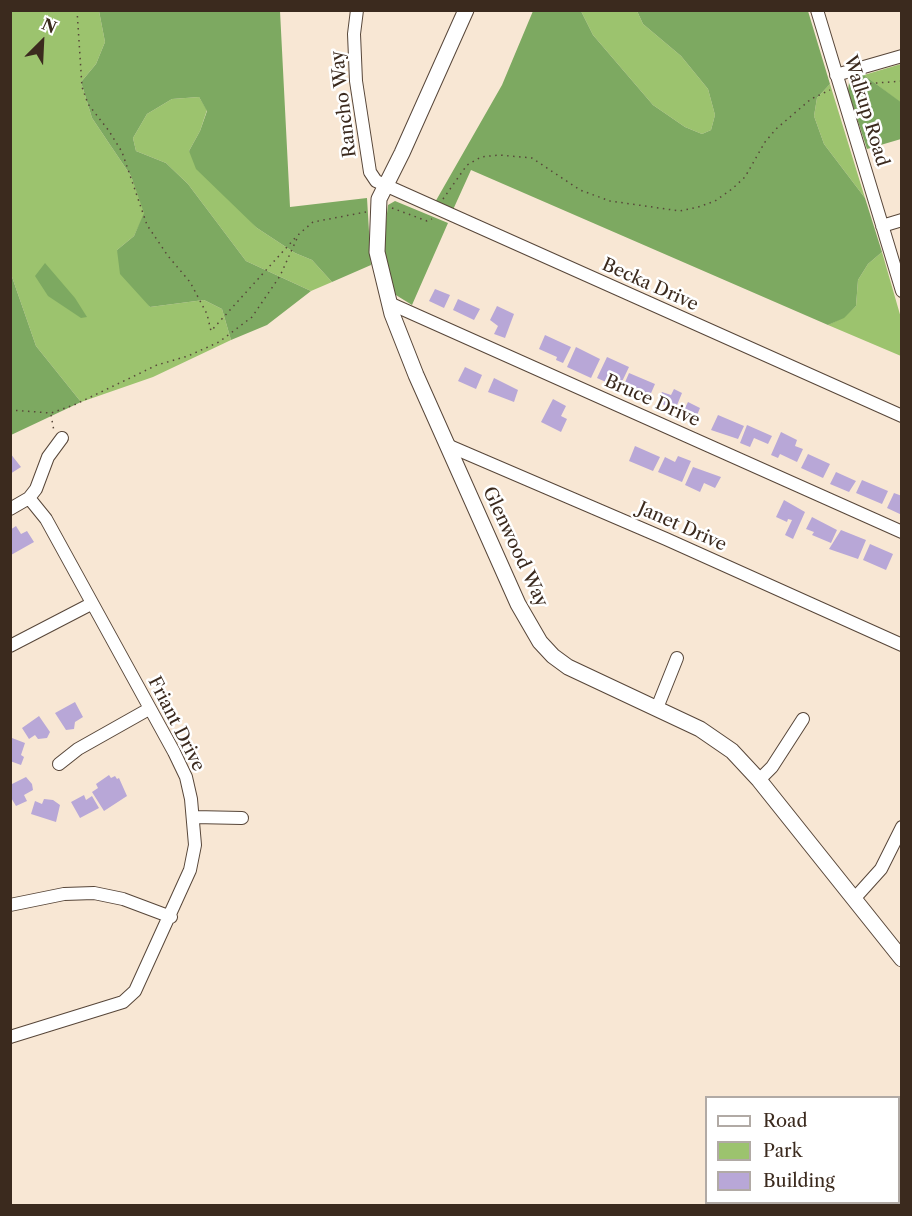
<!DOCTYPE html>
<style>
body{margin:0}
#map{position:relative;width:912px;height:1216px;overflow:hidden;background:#f8e7d4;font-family:"Libre Caslon Text",serif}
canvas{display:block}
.frame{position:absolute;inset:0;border:12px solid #3b2a1e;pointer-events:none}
.legend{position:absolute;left:705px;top:1096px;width:195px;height:108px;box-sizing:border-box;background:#fff;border:2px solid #b1aaa5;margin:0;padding:8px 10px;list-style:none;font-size:18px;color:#3b2a1e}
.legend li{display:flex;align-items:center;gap:12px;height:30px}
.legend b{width:30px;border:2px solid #b1aaa5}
.north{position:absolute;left:12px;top:12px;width:60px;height:60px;-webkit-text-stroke:4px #fff;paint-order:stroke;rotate:24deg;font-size:16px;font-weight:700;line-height:24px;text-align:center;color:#3b2a1e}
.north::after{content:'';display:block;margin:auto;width:21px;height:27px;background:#3b2a1e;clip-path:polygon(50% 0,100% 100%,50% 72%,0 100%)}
</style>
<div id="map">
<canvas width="912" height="1216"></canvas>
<div class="frame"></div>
<ul class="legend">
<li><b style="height:8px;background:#fff"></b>Road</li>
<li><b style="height:16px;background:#9cc36e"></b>Park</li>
<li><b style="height:16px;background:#b8a7d7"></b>Building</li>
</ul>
<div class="north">N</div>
</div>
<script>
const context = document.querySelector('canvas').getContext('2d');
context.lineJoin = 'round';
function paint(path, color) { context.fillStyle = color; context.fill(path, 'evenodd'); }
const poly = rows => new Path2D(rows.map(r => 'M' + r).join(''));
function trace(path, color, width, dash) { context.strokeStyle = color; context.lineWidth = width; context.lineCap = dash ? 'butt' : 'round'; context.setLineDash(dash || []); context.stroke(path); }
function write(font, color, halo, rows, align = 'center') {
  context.font = font + ' "Libre Caslon Text",serif'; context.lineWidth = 5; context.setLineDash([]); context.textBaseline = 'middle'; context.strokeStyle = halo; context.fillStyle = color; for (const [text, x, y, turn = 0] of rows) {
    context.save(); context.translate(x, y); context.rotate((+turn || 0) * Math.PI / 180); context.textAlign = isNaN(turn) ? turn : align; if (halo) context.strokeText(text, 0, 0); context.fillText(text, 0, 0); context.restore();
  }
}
paint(poly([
 [11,11,99,11,105,42,96,64,81,82,92,118,131,176,145,213,134,236,117,250,150,307,204,300,222,309,231,340,153,377,81,402,36,346,11,274],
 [581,11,637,11,643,24,681,56,708,89,715,115,711,130,702,134,685,127,653,105,593,35],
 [901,64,901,103,864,75],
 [830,84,865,198,824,144,814,116,817,98],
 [199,97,207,110,200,131,189,151,257,228,295,253,312,260,332,282,311,291,246,261,188,184,166,163,136,151,133,138,147,114,172,99],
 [882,252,901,318,901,356,828,325,844,317,856,306,858,280,868,264],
 [809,1203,879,1202,879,1203,877,1206,808,1205]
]), '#9cc36e');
paint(poly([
 [99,11,280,11,290,207,367,198,371,265,332,282,312,260,295,253,257,228,196,169,189,151,200,131,207,111,199,97,172,99,147,114,133,138,136,151,166,163,188,184,246,261,311,291,267,325,231,340,222,309,204,300,150,307,120,274,117,250,134,236,144,213,131,176,92,118,81,82,96,64,105,42],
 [533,11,581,11,593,35,653,105,685,127,702,134,711,130,715,115,708,89,681,56,643,24,637,11,808,11,830,84,817,98,814,116,824,144,865,198,882,252,868,264,858,280,856,306,844,318,828,325,471,170,452,212,434,204,502,85],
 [864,75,902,103,901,139,867,149,848,91,849,82,853,77],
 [395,201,448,223,412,305,391,292,383,247,388,205],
 [45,263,75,298,87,317,81,318,48,296,35,276],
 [11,274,36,346,81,402,11,435]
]), '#7da961');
paint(poly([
 [435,289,450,295,444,308,429,301],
 [458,299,480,309,474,320,453,310],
 [497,306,514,314,505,338,494,334,498,326,490,320],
 [545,335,571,347,563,363,556,360,557,357,539,349],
 [576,347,600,359,591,378,567,367],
 [607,357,629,367,619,388,597,378],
 [465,367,482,375,476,389,458,381],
 [629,373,655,384,648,400,623,387],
 [494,378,518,390,514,402,488,392],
 [674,389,682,393,675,410,658,402,662,392,671,395],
 [553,399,566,406,561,416,567,419,561,432,541,422],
 [688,402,700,408,695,420,682,414],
 [718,415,744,426,738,439,711,430],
 [747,425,772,436,768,444,754,438,750,447,740,443],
 [781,432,797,440,795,446,803,449,797,462,780,454,778,458,771,455],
 [635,446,660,457,653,471,629,461],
 [10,453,21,467,10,474],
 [808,454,830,464,823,478,801,468],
 [678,456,691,461,682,482,658,472,665,457,675,462],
 [693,467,721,477,715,488,704,483,700,492,685,485],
 [836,472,856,481,849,492,830,484],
 [862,480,888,491,882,504,856,493],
 [894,493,902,496,902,515,887,508],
 [784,500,805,512,793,539,785,535,792,520,788,519,787,522,776,517],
 [812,517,837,530,831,543,812,535,814,532,806,529],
 [16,526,21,534,27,531,34,542,11,555,10,530],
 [841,530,866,540,858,559,829,549],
 [870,544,893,554,886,570,863,560],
 [75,702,83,717,75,722,74,729,66,730,55,713],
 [39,716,50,732,47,738,38,739,35,735,29,739,22,728],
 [12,738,25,743,21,755,24,757,21,765,10,761],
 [109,775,111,778,115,776,117,779,119,778,127,796,104,811,92,792,98,788,96,784],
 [26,777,32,784,33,790,24,795,27,801,16,806,10,796,10,785],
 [84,795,86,800,92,796,99,808,80,818,71,802],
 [44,799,53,800,60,805,56,822,31,814,35,801,42,804]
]), '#b8a7d7');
const minor = poly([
 [357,10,354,34,356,81,370,172,376,181,902,416],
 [817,10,902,291],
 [836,75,902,56],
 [882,226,902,220],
 [389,303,902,532],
 [447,445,666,539,902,645],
 [10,509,29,498,36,489,48,457,62,438],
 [10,646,91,604],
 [657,708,677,658],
 [59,764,78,749,149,709],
 [759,780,772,767,803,719],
 [194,817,242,818],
 [854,899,881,869,902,827],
 [10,905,64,894,94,893,123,899,171,917],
 [10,1037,123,1002,135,991,190,870,195,845,191,799,186,777,174,752,46,519,29,498]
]);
const tertiary = poly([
 [466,10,402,153,379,199,377,252,392,314,416,375,518,604,540,642,553,656,568,667,700,729,732,751,759,780,902,959]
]);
trace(minor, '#574639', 14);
trace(tertiary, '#574639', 17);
trace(poly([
 [77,10,82,87,88,104,109,131,122,152,147,225,168,256,190,282,207,314,211,331,296,237],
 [852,85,902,81],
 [443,199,467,165,481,157,499,155,532,158,580,190,610,201,680,211,698,207,715,201,732,189,745,177,765,142,776,129,811,99,830,90],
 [392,208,427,221,432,219],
 [10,410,51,413,74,405,157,365,188,356,219,342,252,317,280,276,299,234,313,222,366,212],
 [51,415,54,431]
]), '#574639', 1.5, [1.5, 4.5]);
trace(minor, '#fff', 12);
trace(tertiary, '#fff', 15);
write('18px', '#3b2a1e', '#fff', [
 ["Rancho Way",344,104,-97],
 ["Walkup Road",866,111,73],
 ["Becka Drive",650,285,24],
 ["Bruce Drive",652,401,24],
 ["Janet Drive",682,527,24],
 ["Glenwood Way",515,547,65],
 ["Friant Drive",176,724,63]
]);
</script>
